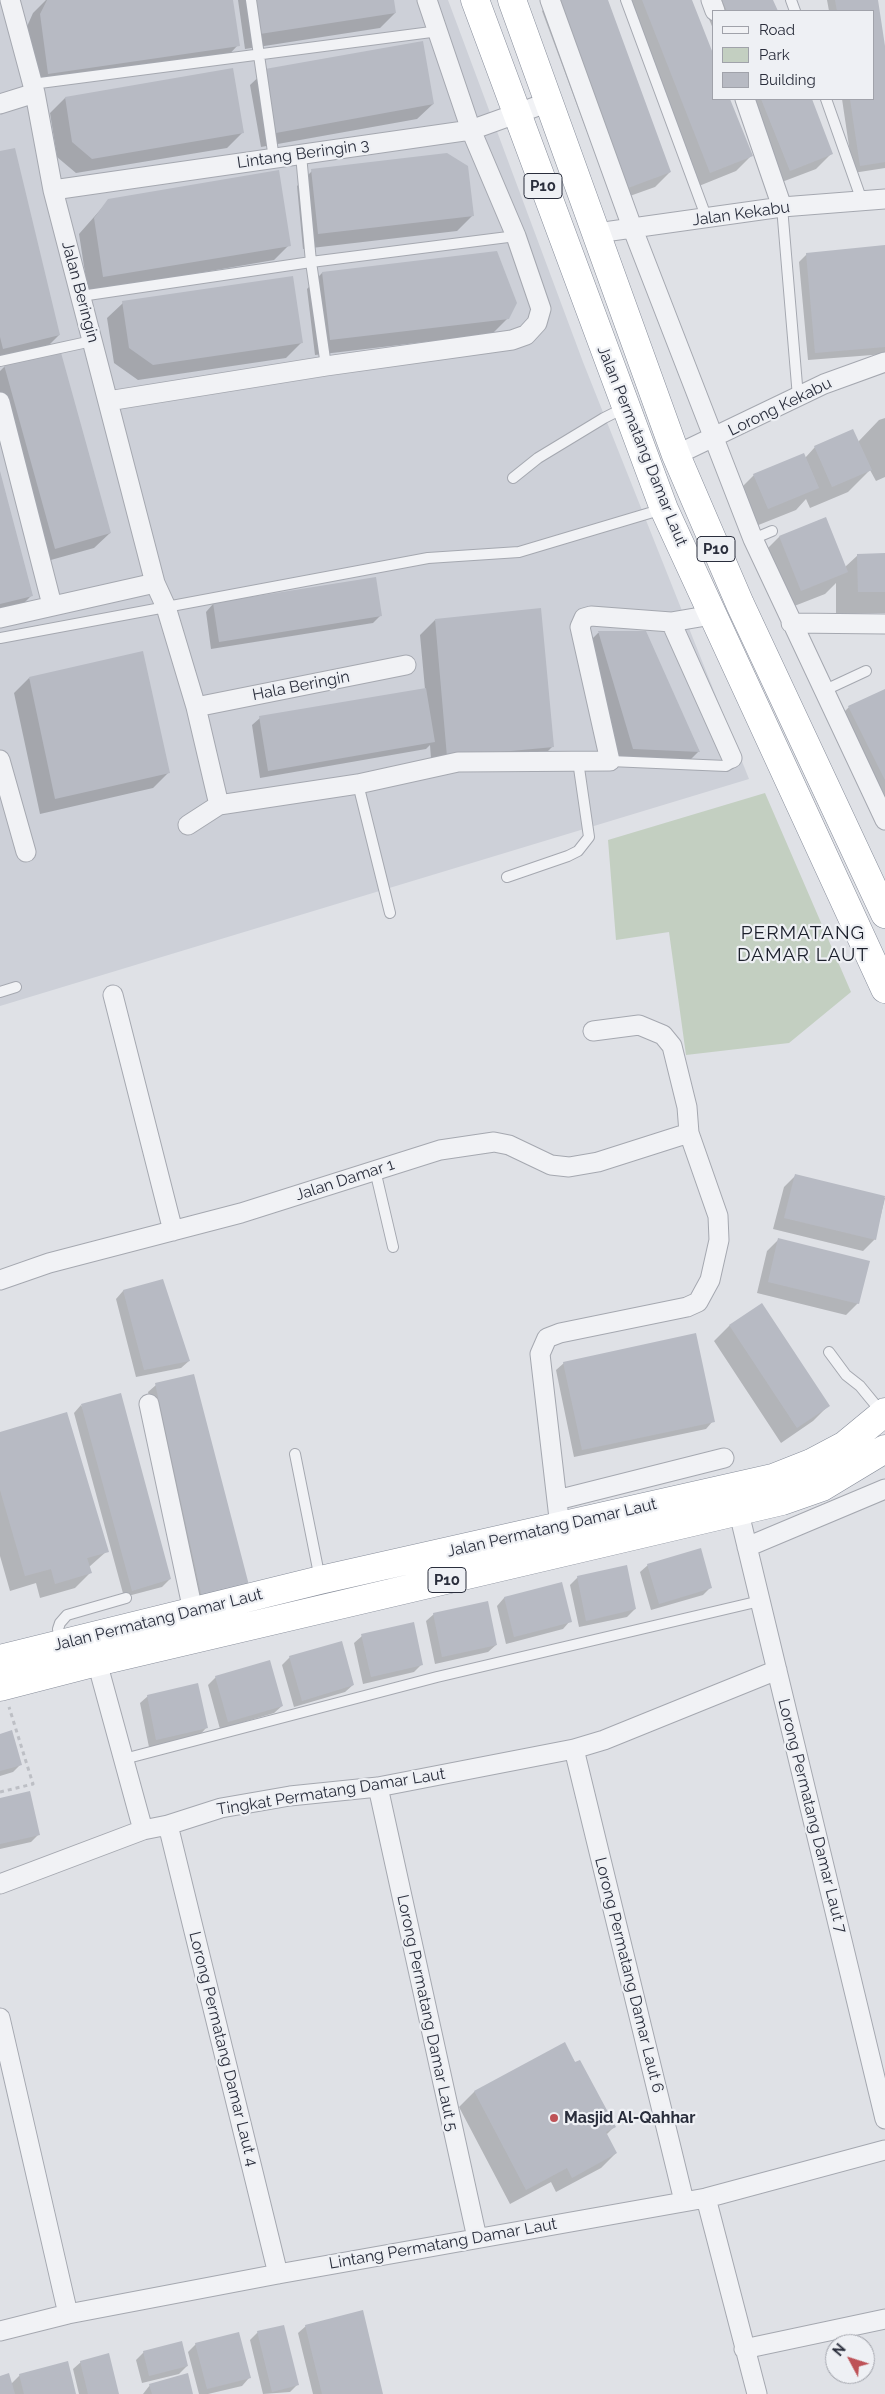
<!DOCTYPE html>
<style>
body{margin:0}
#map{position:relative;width:885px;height:2394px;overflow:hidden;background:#dfe1e6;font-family:Raleway,sans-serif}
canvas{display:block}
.legend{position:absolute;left:712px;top:10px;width:162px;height:90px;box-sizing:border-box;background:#eef0f4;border:1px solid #a0a2aa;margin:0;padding:6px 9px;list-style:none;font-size:15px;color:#2a2e3c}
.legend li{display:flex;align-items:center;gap:10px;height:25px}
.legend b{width:25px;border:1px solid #a0a2aa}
.north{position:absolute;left:825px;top:2334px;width:50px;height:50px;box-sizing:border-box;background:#eef0f4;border:1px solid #a0a2aa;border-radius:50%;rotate:310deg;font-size:14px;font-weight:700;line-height:20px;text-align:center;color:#2a2e3c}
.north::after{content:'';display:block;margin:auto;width:18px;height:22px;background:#be5257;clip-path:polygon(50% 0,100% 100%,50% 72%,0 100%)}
</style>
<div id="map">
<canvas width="885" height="2394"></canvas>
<ul class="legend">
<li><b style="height:6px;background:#f1f2f5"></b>Road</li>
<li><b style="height:14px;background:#c3cfc1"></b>Park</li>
<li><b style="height:14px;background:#b7bac3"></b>Building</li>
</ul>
<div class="north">N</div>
</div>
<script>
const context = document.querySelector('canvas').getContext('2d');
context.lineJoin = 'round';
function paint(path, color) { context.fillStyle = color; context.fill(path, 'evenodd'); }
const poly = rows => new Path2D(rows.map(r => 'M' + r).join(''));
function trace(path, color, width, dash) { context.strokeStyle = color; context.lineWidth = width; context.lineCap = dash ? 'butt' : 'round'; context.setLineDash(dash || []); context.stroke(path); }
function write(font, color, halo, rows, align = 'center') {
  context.font = font + ' Raleway,sans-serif'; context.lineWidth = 4.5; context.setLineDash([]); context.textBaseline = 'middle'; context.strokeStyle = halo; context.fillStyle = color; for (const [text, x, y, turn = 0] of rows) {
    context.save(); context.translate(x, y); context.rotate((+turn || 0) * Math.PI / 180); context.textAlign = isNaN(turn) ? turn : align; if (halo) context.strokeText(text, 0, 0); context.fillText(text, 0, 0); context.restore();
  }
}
paint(poly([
 [0,0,448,0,583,362,749,779,0,1006]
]), '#cdd0d8');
paint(poly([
 [765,793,851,992,789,1043,686,1055,669,932,616,940,608,840]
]), '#c3cfc1');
paint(poly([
 [46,0,232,0,238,45,223,61,33,88,25,31,33,13],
 [238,0,393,0,395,13,380,28,245,49],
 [553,0,606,0,670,172,655,187,613,202,542,11],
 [621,0,690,0,714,99,729,99,751,156,736,171,694,188],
 [701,0,772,0,776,11,714,11,714,31],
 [827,0,877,0,885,55,885,168,853,173,842,99,874,99,874,11,829,11],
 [266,70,433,104,417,119,261,147,250,85],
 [65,98,242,133,227,148,76,173,57,157,50,113],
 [740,99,810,99,832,153,816,169,774,185],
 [0,153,59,335,44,350,0,361],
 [312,171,472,216,457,231,303,249,297,186],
 [109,200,289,245,274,260,88,292,79,234],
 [885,247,885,354,808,360,799,262,807,254],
 [322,273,508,318,492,334,315,355,307,289],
 [123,303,302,342,286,358,138,380,114,363,107,318],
 [5,366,110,533,94,548,40,563,0,419,0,371],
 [885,418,885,477,876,481,870,470,848,492,810,508,806,499,796,510,746,530,732,497,754,475,805,458,815,447,858,442,879,420],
 [0,474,32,595,16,611,0,615],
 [825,518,845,567,858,555,885,554,885,613,836,614,836,583,825,594,779,612,757,559,779,537],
 [213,604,381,615,373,623,211,649,206,612],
 [435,620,553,746,537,762,432,772,430,745,426,749,260,778,252,725,260,718,425,689,420,635],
 [598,633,645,633,699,751,684,766,618,764,583,648],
 [29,678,168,773,153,788,40,814,14,693],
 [885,690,885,826,834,722,849,707],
 [795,1176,885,1198,875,1239,863,1251,773,1229,784,1187],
 [779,1239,858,1303,846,1315,757,1293,767,1251],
 [162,1281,189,1361,181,1368,136,1377,116,1299,123,1291],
 [761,1305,828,1406,813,1421,781,1443,714,1341,729,1326],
 [564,1363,713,1421,706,1429,574,1457,556,1370],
 [156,1385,249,1588,195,1605,148,1392],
 [81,1405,170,1579,162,1587,124,1597,74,1413],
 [0,1434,107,1551,89,1567,91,1572,75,1588,40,1598,36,1583,10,1591,0,1556],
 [648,1565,711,1587,703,1595,651,1610,640,1572],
 [578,1577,635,1609,627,1617,579,1627,570,1585],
 [561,1584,570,1621,563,1629,506,1644,497,1606,504,1598],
 [434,1614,496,1645,488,1652,435,1664,426,1621],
 [362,1636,422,1664,414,1672,363,1684,354,1643],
 [290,1657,353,1685,345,1692,294,1707,282,1665],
 [216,1677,282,1706,274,1713,220,1729,208,1685],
 [148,1696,206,1728,199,1736,149,1747,140,1703],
 [0,1735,20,1765,13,1772,0,1776],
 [0,1800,38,1835,31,1842,0,1849],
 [564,2044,614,2127,606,2135,616,2153,601,2168,556,2192,551,2182,510,2204,459,2107,474,2092],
 [306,2326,382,2394,313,2394,298,2333],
 [258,2332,297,2385,290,2392,263,2394,250,2340],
 [196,2344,249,2378,242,2386,208,2394,199,2394,188,2352],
 [144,2352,187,2366,179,2374,142,2383,136,2360],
 [81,2362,117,2394,79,2394,73,2369],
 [20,2375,75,2394,0,2394,0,2377,11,2384],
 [150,2385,192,2394,143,2394]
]), '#0003');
paint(poly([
 [47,0,233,0,240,46,48,74,40,14],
 [255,0,394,0,396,13,260,34],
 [559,0,608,0,671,172,628,188],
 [642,0,692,0,714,56,714,99,730,99,753,156,710,173],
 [722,0,773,0,778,11,727,11],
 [835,0,878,0,885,46,885,162,860,166,850,99,874,99,874,11,837,11],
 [423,41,434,104,276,133,265,69],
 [233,68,244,133,92,159,72,142,65,97],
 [761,99,812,99,833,154,790,171],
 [15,148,60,335,3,349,0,337,0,151],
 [447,153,468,166,474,216,318,234,311,169],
 [279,170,291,246,103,277,94,218,108,199],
 [885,245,885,347,815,353,806,253],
 [497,251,517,303,509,319,330,340,322,272],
 [293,276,303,343,153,365,129,348,122,301],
 [60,349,111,533,55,549,4,365],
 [853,429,872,470,832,487,814,446],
 [804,453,819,488,768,509,753,474],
 [0,471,33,596,0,604],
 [826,517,848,572,801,591,779,536],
 [885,553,885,592,858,592,857,554],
 [376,577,382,616,219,642,213,603],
 [541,608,554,747,447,757,435,619],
 [598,631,646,631,700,752,633,749],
 [143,651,170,773,55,799,29,677],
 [426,688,435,742,268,771,259,716],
 [885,689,885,780,848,706],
 [795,1174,885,1196,876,1240,784,1218],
 [778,1238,870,1261,859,1304,768,1282],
 [163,1279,190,1361,144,1370,123,1290],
 [762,1303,830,1406,797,1428,729,1325],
 [696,1333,715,1422,582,1450,563,1362],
 [194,1374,250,1589,202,1598,155,1383],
 [121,1393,171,1579,132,1591,81,1404],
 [67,1412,109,1552,87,1558,92,1573,55,1584,51,1569,25,1576,0,1490,0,1432],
 [701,1548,712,1588,659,1604,647,1564],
 [627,1565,636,1609,586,1621,577,1576],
 [562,1582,572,1622,514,1637,504,1597],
 [488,1601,497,1645,442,1657,433,1613],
 [414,1622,423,1665,371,1677,361,1634],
 [342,1641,354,1685,302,1701,289,1656],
 [270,1660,283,1706,228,1722,215,1676],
 [198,1683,208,1728,156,1740,147,1695],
 [12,1730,22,1765,0,1771,0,1734],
 [30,1791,40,1835,0,1844,0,1798],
 [565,2042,575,2062,580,2060,616,2127,606,2132,617,2153,572,2178,567,2168,526,2190,474,2091],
 [363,2310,383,2394,322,2394,305,2325],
 [284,2325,299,2385,272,2392,257,2331],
 [239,2332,251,2378,207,2389,195,2343],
 [182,2341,188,2366,149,2376,143,2351],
 [109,2353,119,2394,88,2394,80,2361],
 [68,2361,76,2394,24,2394,19,2374],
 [9,2373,15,2394,0,2394,0,2376],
 [188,2373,193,2394,152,2394,149,2384]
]), '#b7bac3');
const lane = poly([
 [251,0,274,159],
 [626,0,707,219],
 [791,0,795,11],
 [32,84,439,31],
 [826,99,862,201],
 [301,155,311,262,326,366],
 [782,207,798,397],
 [81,296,311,262,516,236],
 [0,361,92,341],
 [513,478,538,458,604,418,624,408],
 [753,539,772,531],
 [0,638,428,558,519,552,663,509],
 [823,691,866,671],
 [610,761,726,766,731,763,732,758],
 [358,784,390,913],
 [507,877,568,856,578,851,589,837,578,761],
 [0,992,16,987],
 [375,1170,393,1247],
 [829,1352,846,1375,860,1386,883,1414],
 [295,1454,320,1579],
 [60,1642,58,1629,60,1623,67,1615,126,1598],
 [124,1759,437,1677,760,1601]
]);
const street = poly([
 [10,0,35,93,53,190,155,583,166,607,196,707,219,805],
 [550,0,632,227,753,539,885,820],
 [711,0,715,11],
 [745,99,782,207],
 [0,104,35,93],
 [53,190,471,130,549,102],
 [597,233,782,207,885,199],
 [108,401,326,366,512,340,526,335,537,323,541,309,516,236,471,130,427,0],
 [0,402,52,605],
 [676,455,824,384,885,362],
 [0,618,155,583],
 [671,622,732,758],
 [791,623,885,624],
 [196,707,406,665],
 [0,760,26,852],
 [188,825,219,805,358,784,458,762,610,761,580,627,584,618,591,616,671,622,712,615],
 [113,995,173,1231],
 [0,1280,49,1263,241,1213,440,1150,494,1142,509,1145,551,1165,569,1167,598,1162,689,1133],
 [149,1404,193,1611],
 [557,1500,724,1458],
 [739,1513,885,2119],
 [560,1527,540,1354,547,1338,560,1333,687,1307,698,1302,710,1280,719,1240,718,1216,689,1133,687,1107,672,1046,663,1035,639,1025,593,1031],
 [747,1547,885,1489],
 [97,1662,143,1830],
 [574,1749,684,2201],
 [378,1787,477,2238],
 [168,1825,278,2274],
 [0,1884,143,1830,168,1825,221,1808,290,1796,378,1787,574,1749,604,1740,777,1670],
 [0,2018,68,2314],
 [706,2198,757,2394],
 [0,2331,68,2314,278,2274,706,2198,885,2150],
 [744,2349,885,2319]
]);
const highway = poly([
 [475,0,664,509,885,989],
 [512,0,676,455,740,604,885,914],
 [0,1659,320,1580,773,1478,811,1463,845,1445,885,1412],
 [0,1687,97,1662,782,1501,822,1487,885,1449]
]);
trace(lane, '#a5a8b0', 12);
trace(street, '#a5a8b0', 21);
trace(highway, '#888e9b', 29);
trace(poly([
 [0,1792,33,1784,9,1707]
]), '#bdbfc5', 3, [4, 4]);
trace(lane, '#f1f2f5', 10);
trace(street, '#f1f2f5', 19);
trace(highway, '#fff', 28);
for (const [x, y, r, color] of [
 [554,2118,5,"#be5257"]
]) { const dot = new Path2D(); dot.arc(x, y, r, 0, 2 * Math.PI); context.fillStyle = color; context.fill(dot); trace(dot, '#eef0f4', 2); }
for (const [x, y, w] of [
 [543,186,38],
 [716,549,38],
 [447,1580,38]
]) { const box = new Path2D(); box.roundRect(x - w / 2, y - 12.5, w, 25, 4); context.fillStyle = '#eef0f4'; context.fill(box); trace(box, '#2a2e3c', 1); }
write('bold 15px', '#2a2e3c', null, [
 ["P10",543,186],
 ["P10",716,549],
 ["P10",447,1580]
]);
write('16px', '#2a2e3c', '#eef0f4', [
 ["Lintang Beringin 3",303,154,-8],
 ["Jalan Kekabu",741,214,-8],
 ["Jalan Beringin",80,292,75],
 ["Lorong Kekabu",780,407,-26],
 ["Jalan Permatang Damar Laut",642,446,68],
 ["Hala Beringin",301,686,-11],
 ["Jalan Damar 1",345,1180,-18],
 ["Jalan Permatang Damar Laut",552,1528,-13],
 ["Jalan Permatang Damar Laut",158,1620,-14],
 ["Tingkat Permatang Damar Laut",331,1792,-9],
 ["Lorong Permatang Damar Laut 7",812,1816,76],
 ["Lorong Permatang Damar Laut 6",629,1975,76],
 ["Lorong Permatang Damar Laut 5",427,2013,78],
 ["Lorong Permatang Damar Laut 4",223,2049,76],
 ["Lintang Permatang Damar Laut",443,2244,-10]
]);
write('bold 16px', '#2a2e3c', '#eef0f4', [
 ["Masjid Al-Qahhar",564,2118]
], 'left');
context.letterSpacing = '1px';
write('19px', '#1c202c', '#eef0f4', [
 ["PERMATANG",803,933],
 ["DAMAR LAUT",803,955]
]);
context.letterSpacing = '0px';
</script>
